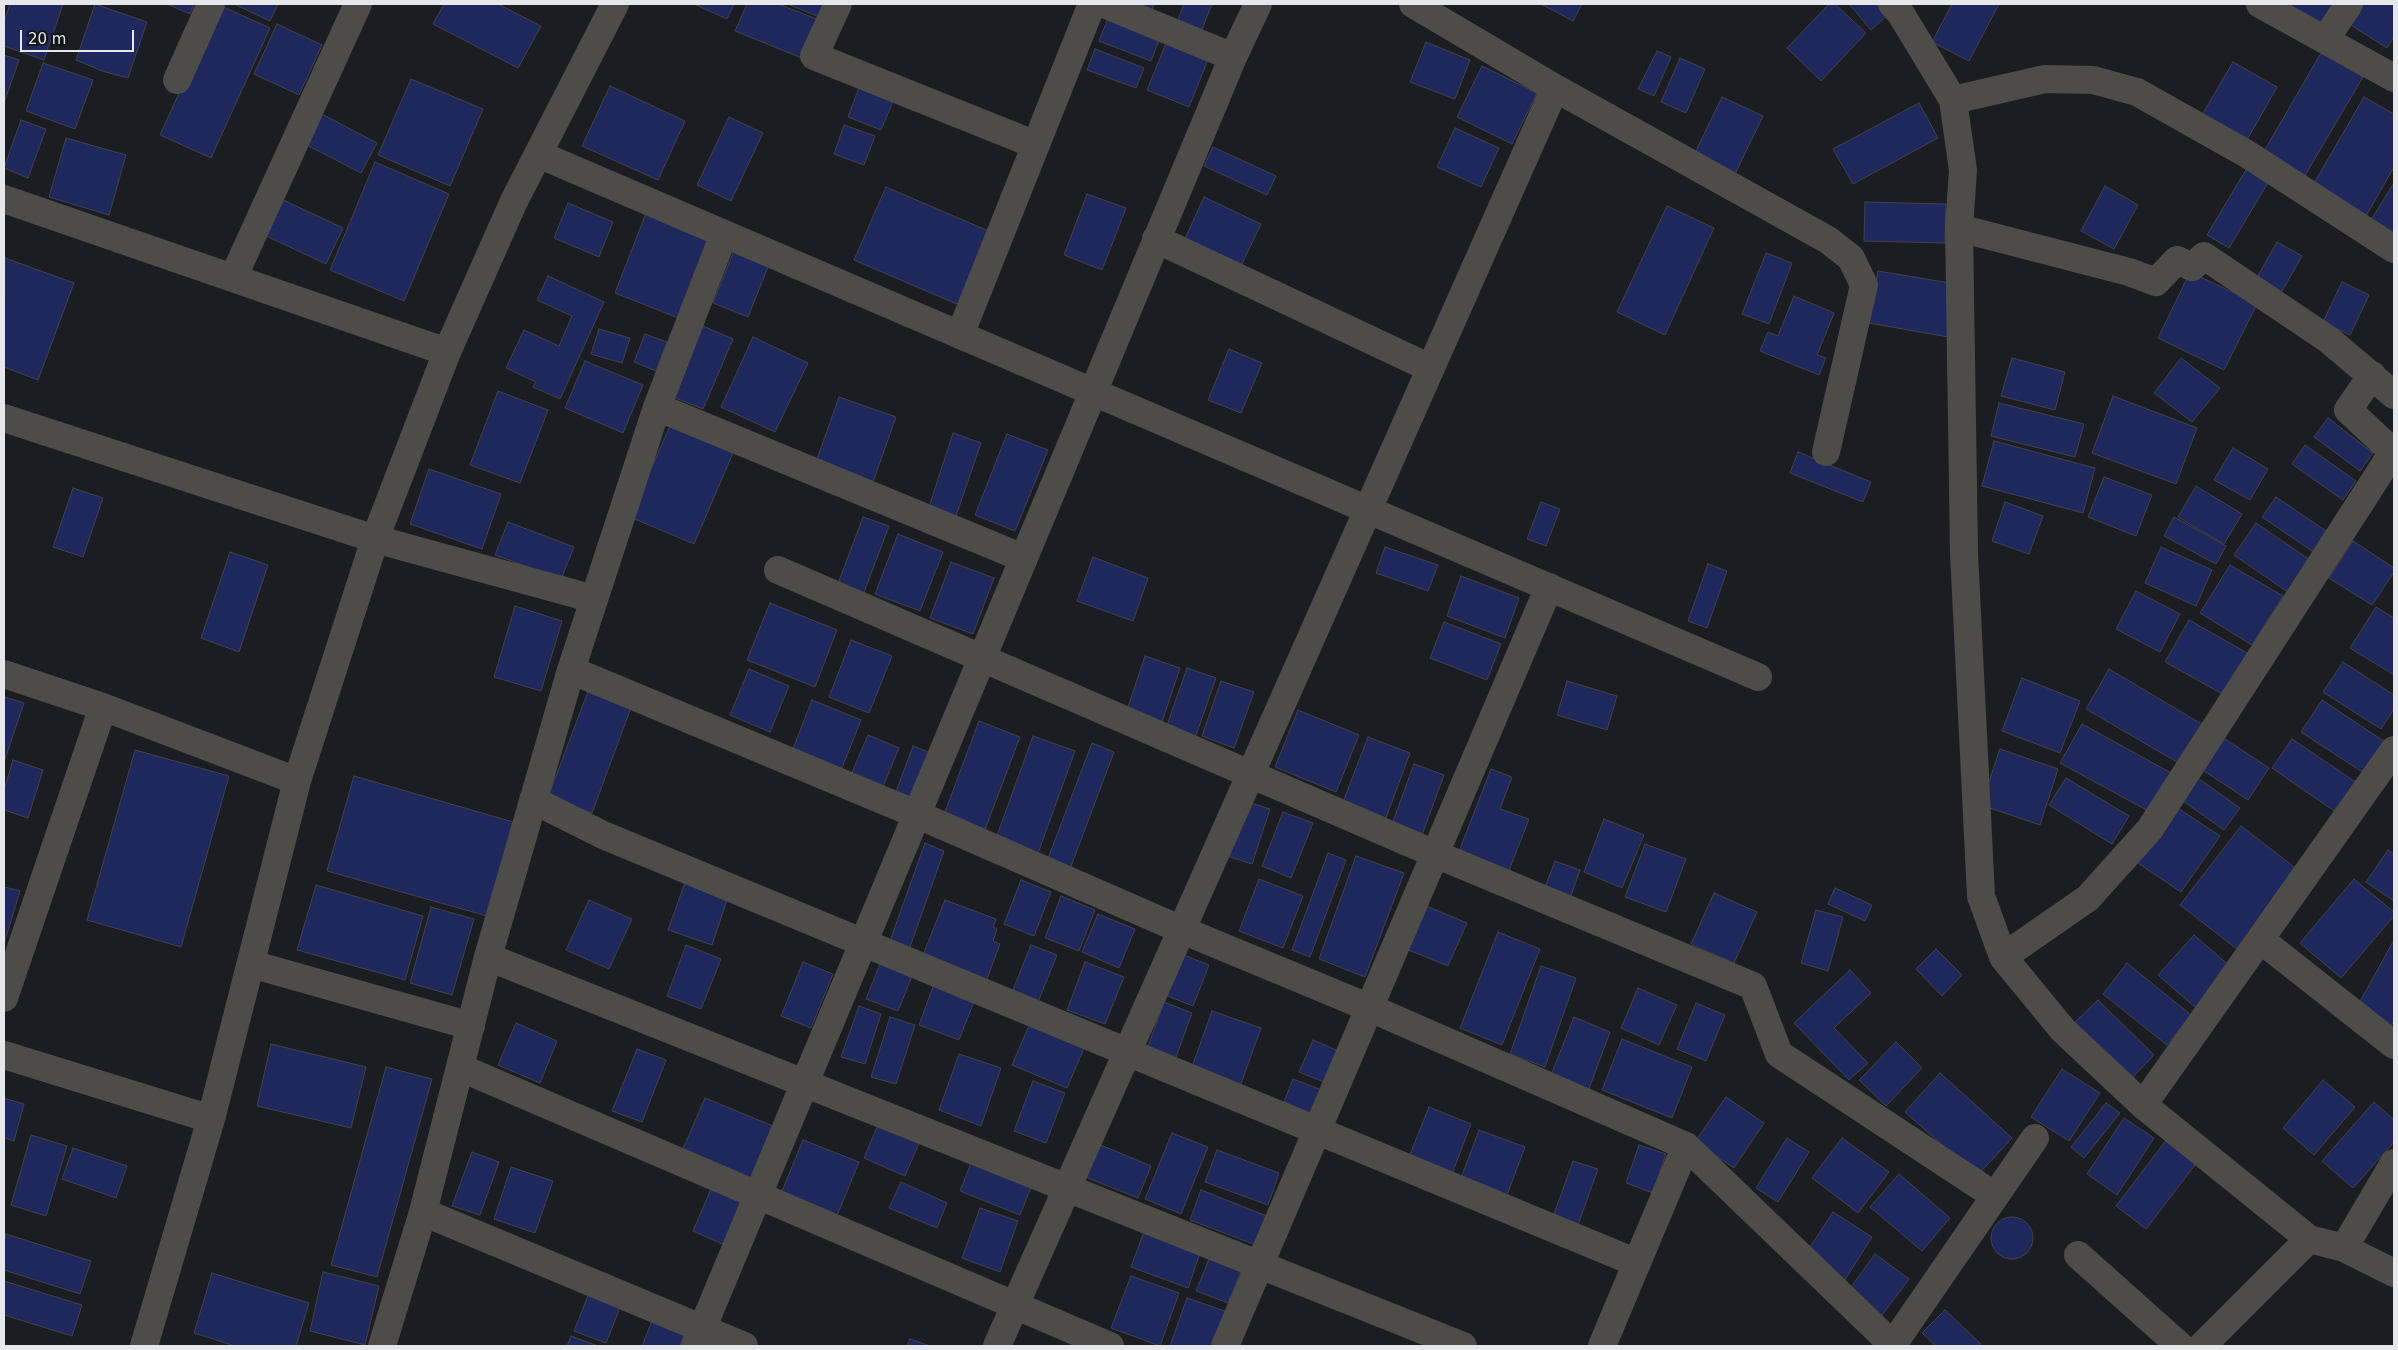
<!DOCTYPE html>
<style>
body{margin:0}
#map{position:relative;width:2398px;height:1350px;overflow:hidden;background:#1b1d23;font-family:"DejaVu Sans",sans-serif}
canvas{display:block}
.frame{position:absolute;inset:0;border:5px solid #e6e7eb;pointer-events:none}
.scale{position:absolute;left:20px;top:30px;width:114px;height:22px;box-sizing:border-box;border:2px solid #e6e7eb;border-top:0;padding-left:6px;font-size:15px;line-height:18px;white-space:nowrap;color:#e6e7eb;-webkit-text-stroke:4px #12141a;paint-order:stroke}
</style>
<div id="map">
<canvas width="2398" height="1350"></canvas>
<div class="frame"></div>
<div class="scale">20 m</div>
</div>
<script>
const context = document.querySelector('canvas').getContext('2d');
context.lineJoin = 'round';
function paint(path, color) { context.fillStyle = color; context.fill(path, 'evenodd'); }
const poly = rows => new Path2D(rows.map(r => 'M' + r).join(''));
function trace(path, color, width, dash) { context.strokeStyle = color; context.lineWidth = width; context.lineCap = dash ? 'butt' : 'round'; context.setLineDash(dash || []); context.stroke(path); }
const building = poly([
 [10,4,63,4,44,60,4,46,4,22,10,4],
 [95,4,147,22,128,78,102,71,76,60,95,4],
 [167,4,194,4,190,14,167,4],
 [234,4,278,4,270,21,234,4],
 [444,4,498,4,541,26,518,68,433,24,444,4],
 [694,4,734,4,727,19,694,4],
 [747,4,778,4,819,20,804,59,735,31,747,4],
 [788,4,832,4,826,20,788,4],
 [1127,4,1154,4,1151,13,1127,4],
 [1184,4,1212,4,1198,39,1174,30,1184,4],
 [1541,4,1582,4,1573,21,1541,4],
 [1829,4,1835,4,1866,33,1821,81,1787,48,1829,4],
 [1849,4,1886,4,1892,11,1871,30,1849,4],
 [1952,4,1999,4,1969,61,1932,42,1952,4],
 [2288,4,2340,4,2325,27,2288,4],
 [2354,4,2394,4,2394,37,2387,48,2343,20,2354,4],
 [219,5,270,28,211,158,160,135,219,5],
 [1109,16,1161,35,1151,61,1099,41,1109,16],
 [277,24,322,45,299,95,254,74,277,24],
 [1167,41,1209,57,1189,107,1147,90,1167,41],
 [1426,42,1470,60,1455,99,1410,82,1426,42],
 [1095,49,1144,68,1136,88,1087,70,1095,49],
 [1657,51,1671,57,1654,96,1638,89,1657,51],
 [2321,53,2363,77,2304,177,2263,153,2321,53],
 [4,55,19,60,4,103,4,55],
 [1680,58,1705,69,1686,113,1661,102,1680,58],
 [2233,62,2277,87,2247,140,2202,115,2233,62],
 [43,63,93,80,75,129,26,111,43,63],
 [1482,66,1537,93,1512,144,1457,117,1482,66],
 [411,79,483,109,450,186,378,155,411,79],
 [860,85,894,99,881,130,848,117,860,85],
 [610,86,685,121,658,180,582,146,610,86],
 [1722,97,1763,116,1735,174,1694,155,1722,97],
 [2364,97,2394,114,2394,167,2366,216,2313,185,2364,97],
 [1919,103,1938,138,1853,184,1833,149,1919,103],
 [318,112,377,143,361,173,301,142,318,112],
 [729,117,763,133,731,201,697,185,729,117],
 [21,120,46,129,28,178,4,168,21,120],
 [844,125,875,136,864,165,834,154,844,125],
 [1455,128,1499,148,1481,187,1437,167,1455,128],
 [66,138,126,155,109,215,49,197,66,138],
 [1213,147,1276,176,1267,195,1204,166,1213,147],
 [375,162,449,194,404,301,330,270,375,162],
 [2250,163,2272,176,2229,248,2207,235,2250,163],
 [2394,183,2394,238,2366,228,2394,183],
 [2105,186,2138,205,2114,249,2081,231,2105,186],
 [886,187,991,232,959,305,854,260,886,187],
 [1087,194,1126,208,1102,270,1064,255,1087,194],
 [1204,197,1261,224,1240,268,1184,241,1204,197],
 [279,198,343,228,326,264,262,234,279,198],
 [1865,202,1946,204,1945,243,1864,241,1865,202],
 [568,203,613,222,599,257,554,238,568,203],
 [1667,206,1714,228,1665,335,1617,312,1667,206],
 [648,208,719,236,686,321,615,293,648,208],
 [2277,242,2302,256,2281,293,2256,279,2277,242],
 [737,243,772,257,748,317,713,303,737,243],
 [1766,253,1792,263,1769,324,1742,314,1766,253],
 [5,258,74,283,38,380,4,367,5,258],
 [1878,271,1956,284,1954,338,1869,323,1878,271],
 [2190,272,2257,304,2224,370,2158,338,2190,272],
 [548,276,604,302,560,399,533,387,536,382,506,368,524,330,559,346,572,316,537,300,548,276],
 [2342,282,2369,295,2350,335,2323,322,2342,282],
 [1794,296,1834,313,1817,355,1826,358,1819,375,1760,351,1768,332,1778,336,1794,296],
 [703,326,733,339,703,409,673,397,703,326],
 [599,329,630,338,622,363,591,354,599,329],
 [645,334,667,342,656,371,634,362,645,334],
 [753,337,808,363,775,432,721,407,753,337],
 [1229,349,1262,363,1241,413,1208,400,1229,349],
 [2012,358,2065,372,2055,410,2001,396,2012,358],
 [2181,358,2220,388,2192,422,2154,393,2181,358],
 [585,361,643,385,623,433,565,408,585,361],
 [498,391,548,410,520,483,470,465,498,391],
 [2113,396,2197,428,2176,484,2092,453,2113,396],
 [839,397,896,417,873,482,816,462,839,397],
 [1999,403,2084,424,2075,457,1991,436,1999,403],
 [2328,418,2373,453,2360,471,2314,437,2328,418],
 [670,426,733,453,694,544,630,517,670,426],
 [953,433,981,443,956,516,929,507,953,433],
 [1007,434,1048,450,1015,531,975,515,1007,434],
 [1994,441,2095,468,2083,513,1982,486,1994,441],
 [2305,445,2356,481,2343,500,2292,464,2305,445],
 [2233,448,2268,469,2250,500,2214,480,2233,448],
 [1798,452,1871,482,1863,502,1790,473,1798,452],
 [429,469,501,494,482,549,410,524,429,469],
 [2104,477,2152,495,2136,536,2088,517,2104,477],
 [2196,486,2242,514,2224,544,2178,517,2196,486],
 [73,488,103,498,83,557,53,547,73,488],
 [2276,497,2329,533,2315,553,2262,517,2276,497],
 [1541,502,1560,509,1546,546,1527,539,1541,502],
 [2005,502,2043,516,2029,554,1992,541,2005,502],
 [863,517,889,526,863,595,837,586,863,517],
 [2174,517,2226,546,2216,564,2164,536,2174,517],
 [508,522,574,547,561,579,495,555,508,522],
 [2256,523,2310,560,2289,593,2234,555,2256,523],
 [898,534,943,552,920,611,875,594,898,534],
 [2353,541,2394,568,2394,572,2372,605,2329,578,2353,541],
 [1385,547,1438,565,1428,591,1376,573,1385,547],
 [2161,547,2212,570,2196,606,2145,583,2161,547],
 [230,552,268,565,239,652,201,638,230,552],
 [1093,557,1148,578,1133,621,1077,601,1093,557],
 [951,562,994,578,973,634,930,618,951,562],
 [1708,564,1727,571,1707,628,1688,621,1708,564],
 [2230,565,2283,596,2252,645,2200,613,2230,565],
 [1461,576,1519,598,1505,638,1447,616,1461,576],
 [2136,591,2180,614,2160,652,2116,629,2136,591],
 [770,603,837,630,815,687,747,660,770,603],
 [515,606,562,621,541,691,494,677,515,606],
 [2376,607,2394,618,2394,675,2350,648,2376,607],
 [2189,620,2249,654,2226,696,2165,662,2189,620],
 [1444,622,1501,644,1487,680,1430,658,1444,622],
 [851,640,892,656,869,713,829,697,851,640],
 [1145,656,1180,668,1159,731,1124,719,1145,656],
 [2343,662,2394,695,2394,709,2381,729,2323,692,2343,662],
 [1187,668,1216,678,1194,741,1165,731,1187,668],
 [749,669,789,686,770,732,730,715,749,669],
 [2109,669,2205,726,2182,765,2086,709,2109,669],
 [2022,678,2080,701,2060,753,2002,731,2022,678],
 [1221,681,1254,692,1234,748,1202,736,1221,681],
 [1567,681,1617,696,1607,730,1557,715,1567,681],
 [589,689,632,705,592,813,548,797,589,689],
 [5,697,24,703,4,762,4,701,5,697],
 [812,700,861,720,838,778,789,759,812,700],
 [2322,700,2388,744,2367,775,2301,732,2322,700],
 [1298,710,1359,735,1336,792,1275,767,1298,710],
 [979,721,1020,737,983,835,942,820,979,721],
 [2082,724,2173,774,2152,813,2060,763,2082,724],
 [868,735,899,748,880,794,848,782,868,735],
 [1033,736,1075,751,1037,856,995,841,1033,736],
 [1368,737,1410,753,1386,818,1343,802,1368,737],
 [2222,737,2269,768,2248,800,2201,769,2222,737],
 [2292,739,2360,785,2340,815,2272,768,2292,739],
 [1092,743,1114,752,1070,869,1047,861,1092,743],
 [913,746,936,755,917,806,894,797,913,746],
 [2000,749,2058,769,2040,825,1981,805,2000,749],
 [135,750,229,776,181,947,87,920,135,750],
 [13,760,43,770,28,818,4,810,4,790,13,760],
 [1414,764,1444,775,1422,835,1392,824,1414,764],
 [1491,769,1512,777,1500,809,1529,819,1508,873,1458,854,1491,769],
 [2192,774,2240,808,2224,830,2176,796,2192,774],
 [354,776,513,822,487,916,327,871,354,776],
 [2066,778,2129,816,2112,844,2049,805,2066,778],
 [1242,800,1270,809,1252,864,1224,855,1242,800],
 [2176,807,2220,836,2181,892,2138,863,2176,807],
 [1283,812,1313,823,1291,878,1262,866,1283,812],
 [1604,819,1644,835,1622,888,1584,872,1604,819],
 [2241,826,2298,870,2237,949,2180,905,2241,826],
 [925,843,944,851,910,947,890,941,925,843],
 [1645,844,1686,859,1666,912,1625,897,1645,844],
 [2388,850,2394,854,2394,901,2366,882,2388,850],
 [1328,853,1346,860,1310,957,1292,950,1328,853],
 [1356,856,1404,873,1365,977,1319,959,1356,856],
 [1555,861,1580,870,1569,901,1543,892,1555,861],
 [1259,879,1303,896,1283,948,1239,931,1259,879],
 [2354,879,2394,912,2394,916,2341,978,2300,943,2354,879],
 [686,880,729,894,712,945,668,930,686,880],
 [1021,880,1051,892,1034,936,1004,924,1021,880],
 [316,885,423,916,405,980,297,950,316,885],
 [4,887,20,891,4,944,4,887],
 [1835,888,1872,905,1865,921,1828,904,1835,888],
 [1714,893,1757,912,1734,963,1691,944,1714,893],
 [1061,896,1095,910,1079,951,1045,938,1061,896],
 [589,900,632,919,609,969,566,950,589,900],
 [945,900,996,919,993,927,997,929,993,941,1000,944,985,984,921,960,945,900],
 [1419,903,1467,923,1448,966,1401,947,1419,903],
 [431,907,474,919,452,995,410,983,431,907],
 [1816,910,1843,917,1828,971,1801,963,1816,910],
 [1098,914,1135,929,1119,968,1082,952,1098,914],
 [1498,932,1540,949,1502,1045,1460,1028,1498,932],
 [2194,935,2231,967,2196,1008,2158,975,2194,935],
 [2394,940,2394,1021,2391,1026,2357,1007,2394,940],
 [686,945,721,959,701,1009,667,996,686,945],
 [1031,945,1057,955,1036,1007,1010,997,1031,945],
 [1936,949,1962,975,1942,996,1916,969,1936,949],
 [1181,954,1209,965,1193,1006,1165,995,1181,954],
 [882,959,914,971,898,1011,866,999,882,959],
 [803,962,833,974,811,1028,781,1016,803,962],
 [1085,962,1124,977,1105,1024,1067,1010,1085,962],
 [2127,963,2191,1015,2167,1045,2103,994,2127,963],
 [1541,966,1576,978,1545,1067,1510,1054,1541,966],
 [1850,970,1871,993,1834,1028,1868,1063,1849,1080,1794,1023,1850,970],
 [934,984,975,999,959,1040,919,1025,934,984],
 [1638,988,1677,1005,1659,1045,1621,1028,1638,988],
 [2098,1000,2154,1055,2131,1079,2074,1023,2098,1000],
 [1164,1002,1192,1013,1175,1060,1147,1049,1164,1002],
 [1696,1003,1725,1015,1706,1061,1677,1049,1696,1003],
 [859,1006,881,1014,865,1064,841,1057,859,1006],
 [1212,1011,1261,1028,1238,1092,1189,1075,1212,1011],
 [890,1017,915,1025,896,1084,871,1077,890,1017],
 [1574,1017,1610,1032,1589,1089,1551,1075,1574,1017],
 [516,1023,557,1041,540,1083,498,1065,516,1023],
 [1030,1023,1085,1046,1067,1088,1012,1065,1030,1023],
 [1622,1039,1692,1067,1672,1118,1602,1090,1622,1039],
 [1313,1040,1343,1053,1329,1084,1299,1072,1313,1040],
 [1896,1042,1922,1068,1886,1106,1859,1080,1896,1042],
 [271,1044,366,1067,351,1128,257,1106,271,1044],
 [637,1049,666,1060,642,1122,612,1111,637,1049],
 [959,1054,1001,1068,981,1126,939,1110,959,1054],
 [386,1067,432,1079,377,1277,331,1265,386,1067],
 [2062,1069,2100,1093,2069,1141,2031,1117,2062,1069],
 [1940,1073,2012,1138,1977,1176,1905,1112,1940,1073],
 [1293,1079,1324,1091,1315,1115,1284,1102,1293,1079],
 [2323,1080,2355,1107,2314,1155,2283,1128,2323,1080],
 [1033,1081,1065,1093,1046,1143,1014,1131,1033,1081],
 [1726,1097,1764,1123,1734,1168,1695,1142,1726,1097],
 [4,1098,24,1104,14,1141,4,1138,4,1098],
 [705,1098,773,1126,751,1179,683,1149,705,1098],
 [2374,1102,2394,1120,2394,1142,2353,1188,2322,1161,2374,1102],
 [2106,1103,2120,1113,2084,1158,2071,1147,2106,1103],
 [1429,1107,1471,1124,1452,1174,1409,1157,1429,1107],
 [881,1118,922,1136,905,1176,864,1158,881,1118],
 [2124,1118,2154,1138,2117,1195,2087,1174,2124,1118],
 [1479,1130,1525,1147,1507,1195,1461,1178,1479,1130],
 [1172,1133,1208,1147,1181,1214,1145,1199,1172,1133],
 [31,1135,67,1146,46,1216,11,1205,31,1135],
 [1787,1138,1809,1152,1778,1202,1756,1188,1787,1138],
 [1842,1138,1889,1172,1858,1213,1812,1178,1842,1138],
 [2168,1138,2198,1161,2146,1229,2116,1206,2168,1138],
 [803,1140,859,1162,834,1223,778,1201,803,1140],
 [1096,1143,1151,1166,1138,1198,1083,1176,1096,1143],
 [1639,1145,1666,1154,1653,1193,1626,1183,1639,1145],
 [73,1148,127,1166,116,1198,62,1179,73,1148],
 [1217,1150,1279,1173,1268,1205,1205,1182,1217,1150],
 [472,1152,499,1162,480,1215,452,1206,472,1152],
 [975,1153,1035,1177,1020,1215,960,1191,975,1153],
 [1573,1161,1598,1169,1578,1225,1553,1217,1573,1161],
 [511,1167,553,1181,535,1233,494,1219,511,1167],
 [1899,1174,1950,1218,1922,1251,1870,1207,1899,1174],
 [901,1182,947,1203,937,1228,889,1208,901,1182],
 [711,1189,745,1204,727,1246,693,1231,711,1189],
 [1201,1190,1267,1216,1256,1245,1190,1220,1201,1190],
 [980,1208,1018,1221,1000,1272,962,1258,980,1208],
 [1833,1212,1872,1237,1843,1283,1803,1258,1833,1212],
 '1991 1238a21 21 0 1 1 42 0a21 21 0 1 1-42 0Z',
 [1145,1229,1201,1250,1188,1288,1131,1267,1145,1229],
 [6,1234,91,1261,80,1294,4,1270,4,1242,6,1234],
 [1212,1252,1244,1264,1228,1303,1196,1291,1212,1252],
 [1875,1254,1909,1279,1879,1319,1846,1294,1875,1254],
 [323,1272,379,1286,365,1345,310,1331,323,1272],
 [212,1273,309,1303,296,1346,235,1346,194,1333,212,1273],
 [1131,1276,1179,1293,1160,1346,1111,1328,1131,1276],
 [4,1281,82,1305,72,1336,4,1315,4,1281],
 [591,1288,623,1300,606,1343,574,1331,591,1288],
 [1187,1298,1225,1311,1212,1346,1170,1346,1187,1298],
 [1945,1310,1981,1344,1979,1346,1936,1346,1922,1333,1945,1310],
 [655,1313,688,1326,680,1346,642,1346,655,1313],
 [571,1336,598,1346,567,1346,571,1336],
 [910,1339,930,1346,907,1346,910,1339]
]);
paint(building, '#1f285d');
trace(building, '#414349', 1);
trace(poly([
 [838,4,814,56,1036,145],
 [1104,4,1233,57],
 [1413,4,1555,88,1828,240,1851,258,1864,285,1826,452],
 [1892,4,1901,14,1953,100,1963,170,1959,228,1964,553,1981,896,2003,957,2063,1030,2143,1105,2309,1239,2344,1248,2394,1273],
 [2260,4,2394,78],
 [2325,40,2349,4],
 [177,80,211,4],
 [1953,100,2045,79,2093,80,2137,92,2247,154,2394,249],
 [538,154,1758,677],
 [4,199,447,352],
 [1959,228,2129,272,2156,282,2177,260,2192,267,2204,256,2329,340,2394,395],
 [1156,239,1430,368],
 [233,278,358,4],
 [960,335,1092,4],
 [657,407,1023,558],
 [4,418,375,539,594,599],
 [778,570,1435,854,1753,986,1779,1054,1995,1196],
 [571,670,916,814,1182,930,1370,1008,1686,1146,1893,1345],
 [4,674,103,707,297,781],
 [533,800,603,835,1637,1263],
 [2261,940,2394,1045],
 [488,957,1463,1346],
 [2003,957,2088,898,2150,829,2393,452,2348,410,2372,375],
 [251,964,471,1026],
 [4,998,103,707],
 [4,1055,211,1119],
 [461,1068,1110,1346],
 [2143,1105,2394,750],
 [423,1212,744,1346],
 [2344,1248,2394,1163],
 [2078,1255,2180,1346],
 [144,1346,211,1119,297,781,375,539,447,352,514,201,615,4],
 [382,1346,423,1212,488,957,571,670,657,407,724,234],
 [695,1346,1233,57,1258,4],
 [997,1346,1555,88],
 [1225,1346,1549,587],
 [1602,1346,1686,1146],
 [1892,1346,2035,1138],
 [2202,1346,2309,1239]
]), '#4e4c49', 28);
</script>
